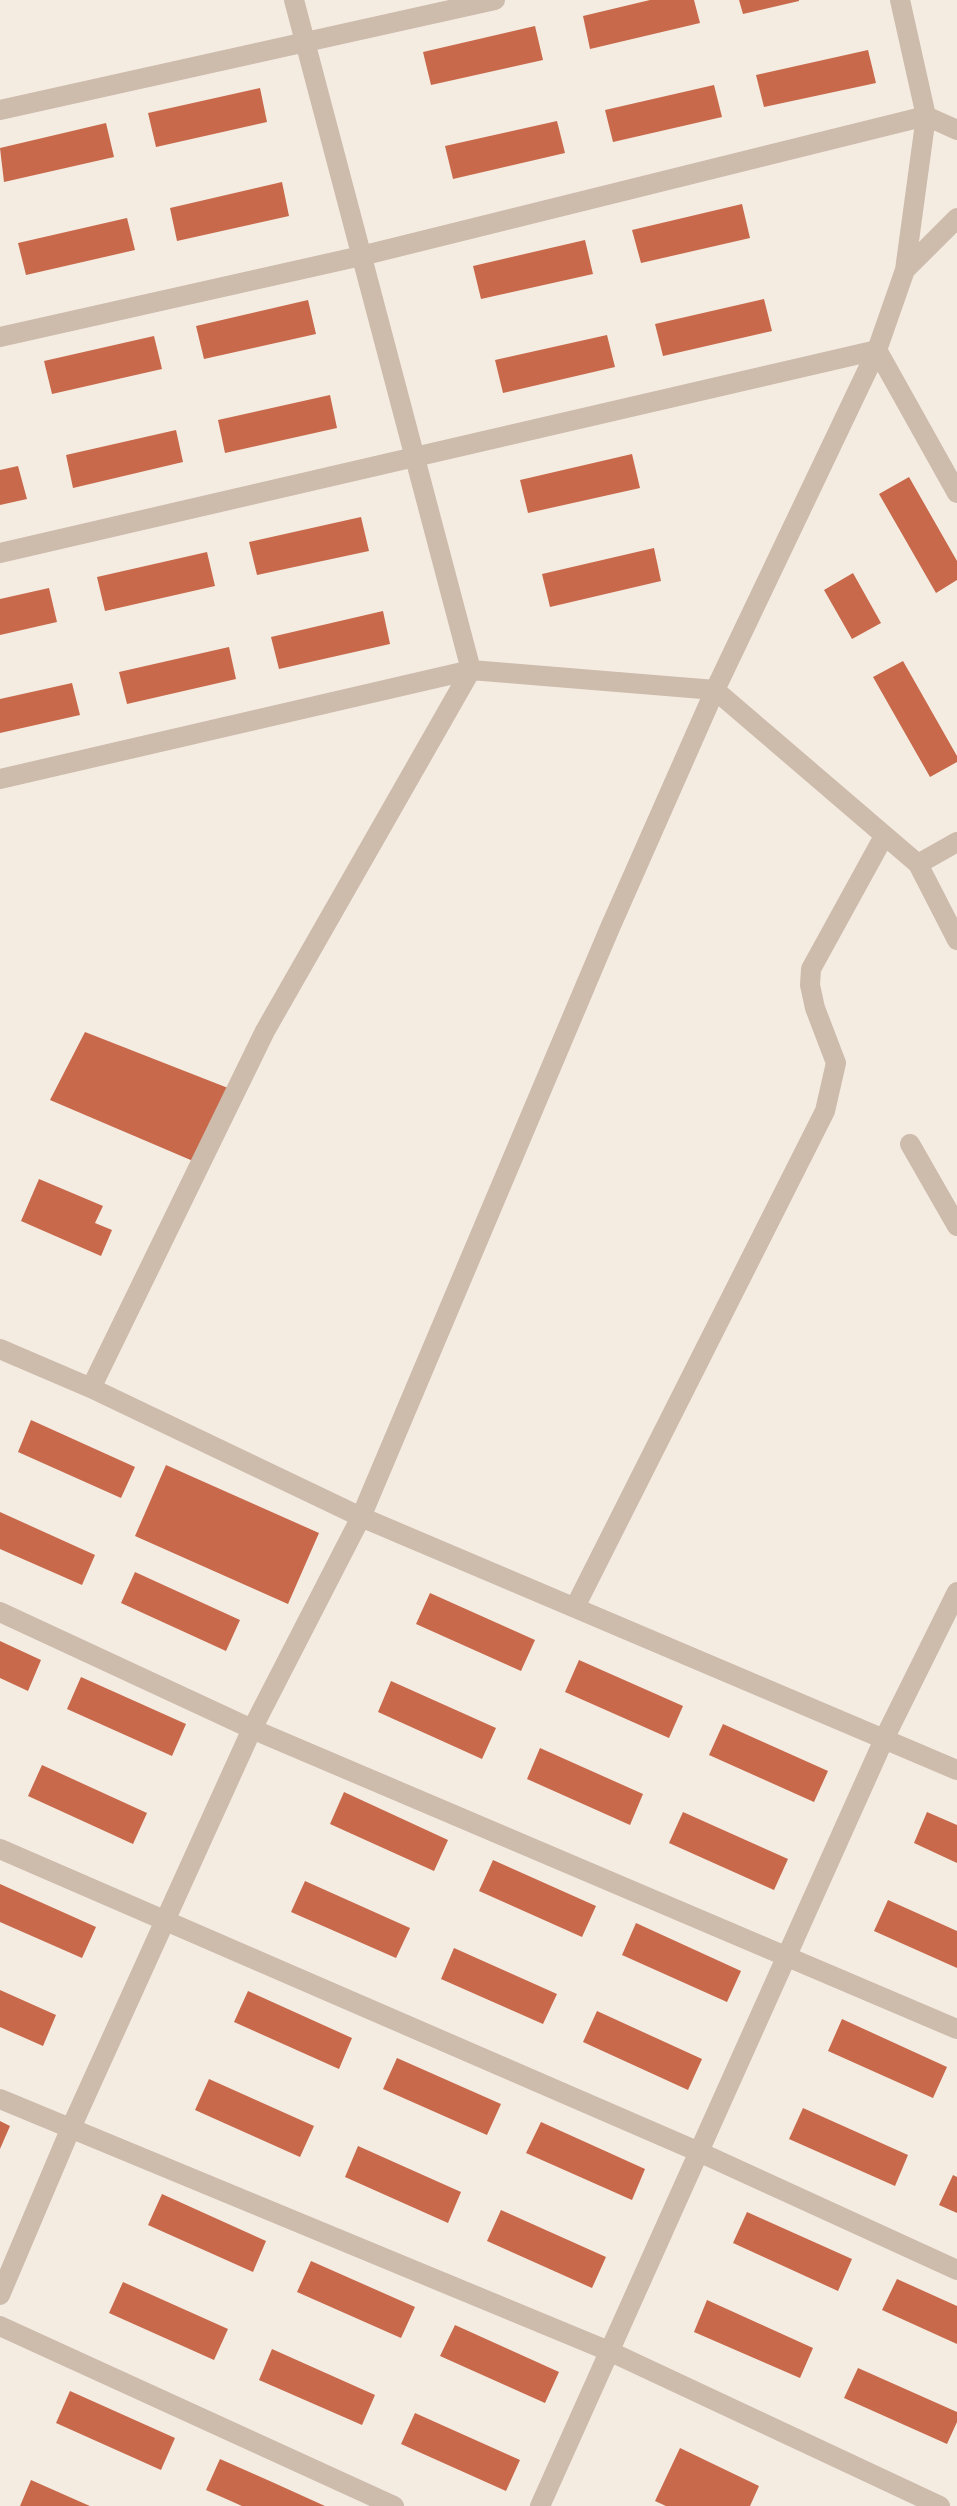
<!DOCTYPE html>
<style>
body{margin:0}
canvas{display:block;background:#f4ebe1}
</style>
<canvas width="957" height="2506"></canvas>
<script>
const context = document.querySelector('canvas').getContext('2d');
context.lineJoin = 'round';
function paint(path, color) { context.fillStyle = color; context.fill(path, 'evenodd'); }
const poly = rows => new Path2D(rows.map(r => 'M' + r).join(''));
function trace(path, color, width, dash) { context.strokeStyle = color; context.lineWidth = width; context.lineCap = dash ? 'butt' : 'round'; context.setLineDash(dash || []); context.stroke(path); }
paint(poly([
 [650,0,694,0,700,23,590,49,583,16],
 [739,0,799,0,799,1,743,14],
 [535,26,543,60,431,85,423,52],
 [868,50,876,83,764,107,756,75],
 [714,85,722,117,613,142,605,110],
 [260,88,267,122,156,147,148,113],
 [557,121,565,153,453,179,445,146],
 [106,123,114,157,4,182,0,148],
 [282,182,289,216,177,241,170,208],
 [742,204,750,238,641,263,632,230],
 [127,218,135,250,26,275,18,243],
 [585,240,593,274,481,299,473,266],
 [764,299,772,331,663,356,655,324],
 [308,300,316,334,204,359,196,326],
 [607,335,615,367,503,393,495,360],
 [154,336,162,369,52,394,44,361],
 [330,395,337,428,225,453,218,420],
 [176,430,183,462,73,488,66,455],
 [632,454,640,488,528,513,520,480],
 [18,466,27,499,0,505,0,470],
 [909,477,957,561,957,580,936,593,879,494],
 [361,517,369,551,257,575,249,542],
 [654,548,661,581,550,607,542,574],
 [207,552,215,586,105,611,97,577],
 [853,573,881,623,852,639,824,590],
 [49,588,57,622,0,635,0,599],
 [383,611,390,644,279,669,271,637],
 [229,647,236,679,127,704,119,672],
 [903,661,957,756,957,762,930,777,873,677],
 [72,683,80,715,0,733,0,699],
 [85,1032,228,1088,193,1161,50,1100],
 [39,1179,103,1206,95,1223,112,1230,101,1256,21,1221],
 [31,1420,135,1467,121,1498,18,1452],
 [166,1465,319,1533,288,1604,135,1536],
 [0,1512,95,1555,82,1585,0,1549],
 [135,1572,240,1620,226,1651,121,1603],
 [430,1593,535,1640,521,1671,416,1624],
 [0,1641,41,1660,28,1691,0,1678],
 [579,1660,683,1706,669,1738,565,1692],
 [81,1677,186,1724,172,1756,67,1709],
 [391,1681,496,1728,482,1759,378,1712],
 [723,1724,828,1771,814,1802,709,1755],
 [540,1748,643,1794,630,1825,527,1779],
 [42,1765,147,1813,133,1844,28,1796],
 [344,1792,448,1840,434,1871,330,1824],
 [683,1812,788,1859,774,1890,669,1843],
 [927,1812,957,1825,957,1863,914,1843],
 [493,1860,596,1906,582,1937,479,1891],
 [305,1881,410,1928,396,1958,291,1912],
 [0,1884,96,1927,82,1958,0,1922],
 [888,1900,957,1931,957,1968,874,1931],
 [636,1923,741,1971,727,2002,622,1955],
 [454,1948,557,1994,543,2024,441,1979],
 [0,1990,56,2015,43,2046,0,2027],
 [248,1991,352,2038,339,2069,234,2022],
 [597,2011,702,2059,688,2090,583,2042],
 [842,2019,947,2067,933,2098,828,2051],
 [397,2058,501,2104,487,2135,383,2089],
 [209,2079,314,2126,300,2157,195,2110],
 [803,2108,908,2155,895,2186,789,2139],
 [0,2121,10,2126,0,2149],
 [541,2122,645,2169,632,2200,526,2153],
 [358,2146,461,2192,448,2223,345,2177],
 [953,2175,957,2177,957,2213,939,2205],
 [162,2194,266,2241,253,2272,148,2225],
 [501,2210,606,2257,592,2288,487,2241],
 [747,2212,852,2259,838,2291,733,2243],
 [311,2261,415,2307,401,2338,297,2292],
 [897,2279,957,2306,957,2344,882,2310],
 [123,2282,228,2329,214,2360,109,2313],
 [707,2300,813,2348,800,2378,694,2332],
 [455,2325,559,2372,545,2403,440,2356],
 [272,2349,375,2395,362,2425,259,2380],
 [858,2368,957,2412,957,2422,947,2444,844,2398],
 [70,2391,175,2438,161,2470,56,2423],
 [415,2413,520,2460,506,2491,401,2444],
 [680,2448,759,2486,750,2506,666,2506,655,2501],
 [220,2459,272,2482,325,2506,242,2506,206,2490],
 [31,2480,83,2503,90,2506,20,2506]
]), '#c8694b');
trace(poly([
 [0,110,495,0],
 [905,270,957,218],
 [0,337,361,256,926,116,957,130],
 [0,553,877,350,957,493],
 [0,779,471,670,715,690,918,864,957,940],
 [918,864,957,842],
 [910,1144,957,1226],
 [0,1349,91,1388,361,1517,957,1770],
 [91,1388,265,1031,471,670,294,0],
 [575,1607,825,1111,836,1063,815,1008,810,985,811,969,883,838],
 [0,1612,252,1729,957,2029],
 [0,1849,699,2152,957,2270],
 [0,2099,611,2352,940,2506],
 [0,2295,70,2130,252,1729,361,1517,609,930,715,690,877,350,905,270,926,116,900,0],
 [0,2326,394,2506],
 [540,2506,885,1737,957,1592]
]), '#cdbbac', 20);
</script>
